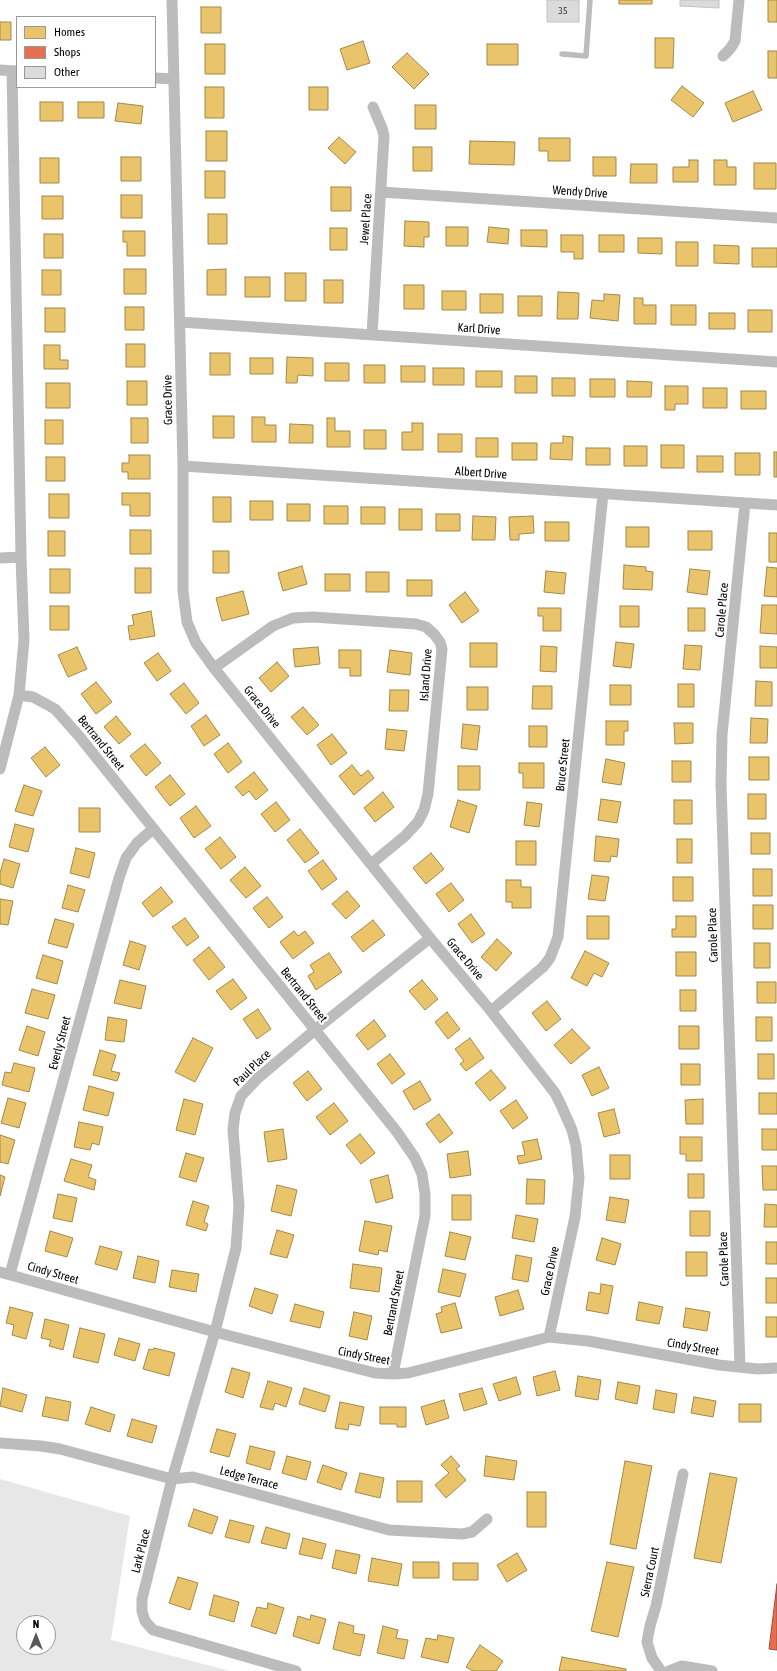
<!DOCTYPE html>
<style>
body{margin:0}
#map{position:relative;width:777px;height:1671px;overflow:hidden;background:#fff;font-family:"Asap Condensed",sans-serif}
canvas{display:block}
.legend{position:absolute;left:16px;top:16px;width:140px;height:72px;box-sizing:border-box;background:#fff;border:1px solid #999;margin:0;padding:5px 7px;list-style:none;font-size:12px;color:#000}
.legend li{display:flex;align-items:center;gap:8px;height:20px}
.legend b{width:20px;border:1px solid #999}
.north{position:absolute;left:16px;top:1615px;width:40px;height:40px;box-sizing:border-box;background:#fff;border:1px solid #999;border-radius:50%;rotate:0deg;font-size:11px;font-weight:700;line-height:16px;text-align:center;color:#000}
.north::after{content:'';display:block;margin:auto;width:14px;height:18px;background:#595959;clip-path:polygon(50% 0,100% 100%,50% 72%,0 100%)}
</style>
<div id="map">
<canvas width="777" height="1671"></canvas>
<ul class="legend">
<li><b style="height:11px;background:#e9c46a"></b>Homes</li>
<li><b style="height:11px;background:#e76f51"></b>Shops</li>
<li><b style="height:11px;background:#dbdbdb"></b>Other</li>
</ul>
<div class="north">N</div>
</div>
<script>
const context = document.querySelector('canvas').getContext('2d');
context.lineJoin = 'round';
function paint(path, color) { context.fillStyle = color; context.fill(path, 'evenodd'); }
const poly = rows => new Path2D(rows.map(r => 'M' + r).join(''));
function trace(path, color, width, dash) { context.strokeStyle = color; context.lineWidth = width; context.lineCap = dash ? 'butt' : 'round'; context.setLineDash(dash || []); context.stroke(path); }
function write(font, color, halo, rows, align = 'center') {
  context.font = font + ' "Asap Condensed",sans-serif'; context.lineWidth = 4; context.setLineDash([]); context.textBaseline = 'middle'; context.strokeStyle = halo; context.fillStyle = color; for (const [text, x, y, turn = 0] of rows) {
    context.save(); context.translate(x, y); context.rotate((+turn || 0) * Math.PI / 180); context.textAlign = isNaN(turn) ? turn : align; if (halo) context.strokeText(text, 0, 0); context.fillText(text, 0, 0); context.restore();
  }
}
paint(poly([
 [0,1479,130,1516,111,1640,230,1671,0,1671],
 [24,1623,48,1623,48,1647,24,1647]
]), '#e7e7e7');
const homes = poly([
 [619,0,652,0,652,4,619,4,619,0],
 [768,0,777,0,777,22,768,22,768,0],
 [201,7,221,7,221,33,201,33,201,7],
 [0,22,11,22,11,40,0,40,0,22],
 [655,38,674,38,673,68,655,68,655,38],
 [363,41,370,63,347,70,340,49,363,41],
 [205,44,225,44,225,74,205,74,205,44],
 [487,44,518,44,518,65,487,65,487,44],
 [768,51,777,51,777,78,768,78,768,51],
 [407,53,429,74,414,89,392,67,407,53],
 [682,86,704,103,693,117,671,100,682,86],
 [205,87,224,87,224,118,205,118,205,87],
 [309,87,328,87,328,110,309,110,309,87],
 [753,91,762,110,733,122,725,103,753,91],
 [40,102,63,102,63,121,40,121,40,102],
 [78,102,104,102,104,118,78,118,78,102],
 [118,103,143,106,141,124,115,121,118,103],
 [415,105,436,105,436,129,415,129,415,105],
 [206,131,227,131,227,161,206,161,206,131],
 [339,137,356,152,345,164,328,148,339,137],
 [539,138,570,138,570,161,548,161,548,151,539,151,539,138],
 [470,141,515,142,514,165,469,164,470,141],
 [413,147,432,147,432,171,413,171,413,147],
 [121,157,141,157,141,181,121,181,121,157],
 [593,157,616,157,616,176,593,176,593,157],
 [40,158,59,158,59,183,40,183,40,158],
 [689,160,698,160,698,182,673,182,673,167,689,167,689,160],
 [714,160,727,160,727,167,736,167,736,185,714,185,714,160],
 [754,163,776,163,776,189,754,189,754,163],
 [631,164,657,164,657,183,630,183,631,164],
 [205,171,225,171,225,198,205,198,205,171],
 [331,187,351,187,351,211,331,211,331,187],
 [121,195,142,195,142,218,121,218,121,195],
 [42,196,63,196,63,219,42,219,42,196],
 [208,214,227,214,227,244,208,244,208,214],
 [405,221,429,222,429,237,424,237,424,247,404,246,405,221],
 [446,227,468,227,468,246,446,246,446,227],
 [489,227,509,229,508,244,487,242,489,227],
 [330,228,347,228,347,250,330,250,330,228],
 [521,230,547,230,547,247,521,246,521,230],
 [123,231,145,231,145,256,127,256,127,242,123,242,123,231],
 [44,234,63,234,63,258,44,258,44,234],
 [561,235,583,235,583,259,574,259,574,252,561,252,561,235],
 [599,235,624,235,624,252,599,252,599,235],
 [638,238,662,238,662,254,638,253,638,238],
 [676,242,698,242,698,266,676,266,676,242],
 [714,245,739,246,739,264,714,263,714,245],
 [752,248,777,248,777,267,752,267,752,248],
 [124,269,146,269,146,294,124,294,124,269],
 [226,269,226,295,207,295,207,270,226,269],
 [42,270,61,270,61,295,42,295,42,270],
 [285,273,306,273,306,301,285,301,285,273],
 [245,277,270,277,270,297,245,297,245,277],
 [324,280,343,280,343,303,324,303,324,280],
 [404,285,424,285,424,309,404,309,404,285],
 [442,291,466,291,466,310,442,310,442,291],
 [558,292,579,293,578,319,557,319,558,292],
 [480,294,503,294,503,313,480,313,480,294],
 [604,294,620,295,618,321,590,318,592,300,604,301,604,294],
 [518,296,542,296,542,316,518,316,518,296],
 [634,298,643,298,643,305,656,305,656,324,634,324,634,298],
 [671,305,696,305,696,325,671,325,671,305],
 [125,307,144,307,144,330,125,330,125,307],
 [45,308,65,308,65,332,45,332,45,308],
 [748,310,772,310,772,332,748,332,748,310],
 [709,313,735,313,735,329,709,329,709,313],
 [126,344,145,344,145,367,126,367,126,344],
 [44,345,60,345,60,360,68,360,68,369,44,369,44,345],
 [210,353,230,353,230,375,210,375,210,353],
 [287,357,313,358,313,376,298,375,297,383,286,383,287,357],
 [250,358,273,358,273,374,250,374,250,358],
 [325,363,349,363,349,381,325,381,325,363],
 [364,365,385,365,385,383,364,383,364,365],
 [401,366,425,366,425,382,401,382,401,366],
 [433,368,464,368,464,385,433,385,433,368],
 [476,371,502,371,502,387,476,387,476,371],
 [515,376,537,376,537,393,515,393,515,376],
 [552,378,575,378,575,396,552,396,552,378],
 [590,379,615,379,615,397,590,397,590,379],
 [127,381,147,381,147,405,127,405,127,381],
 [627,381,652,382,651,397,627,397,627,381],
 [46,383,70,383,70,408,46,408,46,383],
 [665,386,688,386,688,404,675,404,675,410,665,410,665,386],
 [703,388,727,388,727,408,703,408,703,388],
 [741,391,766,391,766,409,741,409,741,391],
 [213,416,234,416,234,438,213,438,213,416],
 [252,417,265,417,265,425,276,425,276,442,252,442,252,417],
 [131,418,148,418,148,443,131,443,131,418],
 [327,418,335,418,335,431,350,431,350,447,327,447,327,418],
 [45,420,63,420,63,444,45,444,45,420],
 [412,423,423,423,423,450,402,450,402,432,412,432,412,423],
 [290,424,313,425,313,443,289,443,290,424],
 [364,430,386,430,386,449,364,449,364,430],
 [438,434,462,434,462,452,438,452,438,434],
 [563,436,573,437,572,460,550,459,551,443,563,443,563,436],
 [476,438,498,438,498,457,476,457,476,438],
 [512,443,537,443,537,460,512,460,512,443],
 [661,445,684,445,684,468,661,468,661,445],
 [624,446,647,446,647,466,624,466,624,446],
 [586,448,610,448,610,465,586,465,586,448],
 [774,452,777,452,777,477,774,477,774,452],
 [735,453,760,453,760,475,735,475,735,453],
 [129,455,150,455,150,479,128,479,128,472,122,472,122,463,129,463,129,455],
 [697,456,723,456,723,472,697,472,697,456],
 [46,457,65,457,65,481,46,481,46,457],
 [122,493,150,493,150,516,130,516,130,505,122,505,122,493],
 [49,494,69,494,69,518,49,518,49,494],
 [213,497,231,497,231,522,213,522,213,497],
 [250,501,273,501,273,520,250,520,250,501],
 [287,504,310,504,310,521,287,521,287,504],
 [324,506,348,506,348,524,324,524,324,506],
 [361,507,385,507,385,524,361,524,361,507],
 [399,509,422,509,422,530,399,530,399,509],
 [436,514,460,514,460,531,436,531,436,514],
 [473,516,496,517,495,540,472,540,473,516],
 [533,516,534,533,519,534,519,540,510,540,509,517,533,516],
 [545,522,569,522,569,541,545,541,545,522],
 [626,527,649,527,649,547,626,547,626,527],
 [130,530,151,530,151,554,130,554,130,530],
 [48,531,65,531,65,556,48,556,48,531],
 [688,531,712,531,712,550,688,550,688,531],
 [769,533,777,533,777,562,769,562,769,533],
 [213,551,229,551,229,573,213,573,213,551],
 [624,565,646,567,646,571,653,572,652,590,623,589,624,565],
 [302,566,307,584,283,591,278,573,302,566],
 [767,567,777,568,777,597,764,596,767,567],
 [135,568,151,568,151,593,135,593,135,568],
 [50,569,70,569,70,593,50,593,50,569],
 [690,569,710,571,707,595,687,592,690,569],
 [546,571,566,573,564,594,544,592,546,571],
 [366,572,389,572,389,592,366,592,366,572],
 [325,574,350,574,350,591,325,591,325,574],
 [407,580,432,580,432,596,407,596,407,580],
 [243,591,249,614,222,621,216,598,243,591],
 [465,592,479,611,462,623,449,605,465,592],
 [762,605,777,605,777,634,760,633,762,605],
 [50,606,69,606,69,630,50,630,50,606],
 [620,606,639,606,639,627,620,627,620,606],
 [538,608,561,608,561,631,543,631,543,616,538,616,538,608],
 [688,608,705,608,705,631,688,631,688,608],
 [151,611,155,636,130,640,128,626,134,625,132,615,151,611],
 [616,642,634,644,631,668,613,666,616,642],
 [470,643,497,643,497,667,470,667,470,643],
 [685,645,702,646,700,670,683,669,685,645],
 [541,646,557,647,556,672,540,671,541,646],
 [760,646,777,647,777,668,760,668,760,646],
 [77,647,87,669,68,677,58,655,77,647],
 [318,647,320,664,295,667,293,649,318,647],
 [339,650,361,650,361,676,350,676,350,668,339,668,339,650],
 [390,650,412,653,410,675,387,672,390,650],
 [158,653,171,671,157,681,144,663,158,653],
 [277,662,289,676,271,692,259,678,277,662],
 [756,681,772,682,772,706,755,706,756,681],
 [96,682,112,702,96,714,81,694,96,682],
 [184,683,199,703,186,714,170,694,184,683],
 [678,684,694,684,694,707,678,707,678,684],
 [610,685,631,685,631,705,610,705,610,685],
 [533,686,552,686,552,709,532,709,533,686],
 [467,687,488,687,488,710,467,710,467,687],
 [390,690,409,690,408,711,389,711,390,690],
 [303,707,319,725,307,735,291,717,303,707],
 [206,715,220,735,204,746,191,726,206,715],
 [116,716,131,734,119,744,104,727,116,716],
 [751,718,768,719,767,743,750,743,751,718],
 [606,721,628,721,628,731,624,731,624,745,606,745,606,721],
 [674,723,693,723,693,743,675,744,674,723],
 [463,724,480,726,477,750,461,748,463,724],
 [529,726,547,726,547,747,529,747,529,726],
 [387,729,407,731,404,751,385,749,387,729],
 [332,734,347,753,331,765,317,745,332,734],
 [228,743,242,762,228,773,214,754,228,743],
 [145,744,161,763,146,776,130,756,145,744],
 [45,747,60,765,46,777,31,758,45,747],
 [749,757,769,757,769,780,749,780,749,757],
 [606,759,625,763,621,785,602,782,606,759],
 [672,761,691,761,691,782,672,782,672,761],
 [519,763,544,763,544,788,523,788,523,773,519,773,519,763],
 [352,765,361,776,368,770,374,778,354,795,339,776,352,765],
 [458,766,480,766,480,790,458,790,458,766],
 [254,772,268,790,256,800,249,791,243,796,235,787,254,772],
 [170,775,185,794,170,806,155,787,170,775],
 [24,785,42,791,33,816,15,811,24,785],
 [383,792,394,807,375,822,364,808,383,792],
 [748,794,766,794,766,819,748,819,748,794],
 [601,799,621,802,617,823,598,820,601,799],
 [458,800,477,806,469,833,450,827,458,800],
 [674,800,692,800,692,824,674,824,674,800],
 [276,802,290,820,275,832,261,814,276,802],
 [527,802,542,804,539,827,524,825,527,802],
 [196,806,211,826,194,838,180,818,196,806],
 [79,808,100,808,100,832,79,832,79,808],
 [15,824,34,829,28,852,9,847,15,824],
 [300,829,319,853,305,863,287,840,300,829],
 [751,833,770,833,770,854,751,854,751,833],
 [596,836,619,839,617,857,611,856,610,862,594,861,596,836],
 [220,837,236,857,221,869,205,849,220,837],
 [677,839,692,839,692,863,677,863,677,839],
 [516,841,536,841,536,865,516,865,516,841],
 [76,848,95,853,89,878,70,873,76,848],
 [431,853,444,869,426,884,413,868,431,853],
 [4,859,20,864,13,888,0,884,0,873,4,859],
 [323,860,337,879,322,890,308,871,323,860],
 [245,867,261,886,246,898,230,880,245,867],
 [753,869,772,869,772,896,753,896,753,869],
 [592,875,609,877,605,901,588,899,592,875],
 [673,877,693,877,693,901,673,901,673,877],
 [506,880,521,880,521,887,531,887,531,908,512,908,512,902,506,902,506,880],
 [451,883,464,900,449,912,436,894,451,883],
 [68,885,85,890,78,912,62,908,68,885],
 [161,887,173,902,153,917,142,903,161,887],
 [347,891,360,906,346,919,332,904,347,891],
 [267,897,283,917,269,928,253,908,267,897],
 [0,899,13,901,8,925,0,924,0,899],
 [753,905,773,905,773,929,753,929,753,905],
 [471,914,485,934,472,943,458,924,471,914],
 [587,916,609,916,609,939,587,939,587,916],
 [676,916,696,916,696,937,672,937,672,929,676,929,676,916],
 [185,918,199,937,187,946,172,927,185,918],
 [55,919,74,924,67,948,48,943,55,919],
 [373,920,385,935,363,952,351,937,373,920],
 [294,931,298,936,305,931,314,943,293,959,280,942,294,931],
 [497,939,512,953,496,971,481,957,497,939],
 [130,941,146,946,139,970,123,965,130,941],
 [754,943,770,943,770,968,754,968,754,943],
 [209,947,225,967,209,980,193,960,209,947],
 [585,951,609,963,602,977,594,973,587,986,571,978,585,951],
 [676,952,696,952,696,976,676,976,676,952],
 [329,953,342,972,316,990,308,976,314,972,310,965,329,953],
 [43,955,63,961,57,984,36,978,43,955],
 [233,979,247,998,231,1010,216,991,233,979],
 [120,980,146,986,141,1009,114,1003,120,980],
 [422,980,438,999,425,1010,409,991,422,980],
 [757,982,776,982,776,1003,757,1003,757,982],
 [32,989,55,995,48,1019,25,1013,32,989],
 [680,990,696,990,696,1011,680,1011,680,990],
 [547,1001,561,1019,546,1031,532,1013,547,1001],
 [258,1009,271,1029,257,1039,243,1019,258,1009],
 [447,1012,460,1029,448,1039,435,1022,447,1012],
 [108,1017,127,1020,124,1042,105,1040,108,1017],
 [756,1017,772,1017,772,1041,756,1041,756,1017],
 [374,1020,386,1036,368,1050,356,1035,374,1020],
 [27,1026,45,1032,38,1056,19,1050,27,1026],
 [679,1026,699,1026,699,1049,679,1049,679,1026],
 [572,1029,590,1048,571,1064,554,1045,572,1029],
 [193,1038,213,1048,195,1082,175,1072,193,1038],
 [470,1038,484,1058,466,1071,460,1064,464,1061,455,1049,470,1038],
 [100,1050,116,1055,111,1071,120,1073,117,1081,93,1075,100,1050],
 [390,1054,405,1074,392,1084,377,1064,390,1054],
 [758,1054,774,1054,774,1079,758,1079,758,1054],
 [14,1063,35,1068,29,1092,2,1085,5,1072,11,1073,14,1063],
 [681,1064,700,1064,700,1085,681,1085,681,1064],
 [599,1067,609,1088,592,1096,582,1075,599,1067],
 [491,1070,506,1088,490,1101,475,1083,491,1070],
 [308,1071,322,1089,307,1101,293,1083,308,1071],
 [420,1081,431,1100,414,1110,403,1091,420,1081],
 [89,1086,114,1093,108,1116,83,1110,89,1086],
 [759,1093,777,1093,777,1114,759,1114,759,1093],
 [8,1098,26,1103,19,1128,1,1123,8,1098],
 [184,1099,203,1104,195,1135,176,1130,184,1099],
 [703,1099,703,1124,686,1124,685,1100,703,1099],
 [516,1100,528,1118,513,1129,500,1111,516,1100],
 [334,1103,348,1121,330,1135,316,1117,334,1103],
 [614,1109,620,1133,604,1137,598,1113,614,1109],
 [439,1114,453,1133,440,1143,426,1124,439,1114],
 [79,1122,103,1127,99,1145,92,1143,90,1150,74,1147,79,1122],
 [283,1129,287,1159,268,1162,264,1132,283,1129],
 [762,1129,777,1129,777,1150,762,1150,762,1129],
 [360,1134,375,1153,361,1164,346,1145,360,1134],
 [0,1135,15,1140,8,1164,0,1162,0,1135],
 [680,1137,702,1137,702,1161,686,1161,686,1154,680,1154,680,1137],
 [537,1139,542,1159,519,1164,517,1156,525,1155,522,1142,537,1139],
 [468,1151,471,1175,450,1178,447,1154,468,1151],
 [186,1153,204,1158,196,1182,179,1177,186,1153],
 [610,1155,630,1155,630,1179,610,1179,610,1155],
 [71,1159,92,1165,88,1177,96,1180,94,1190,64,1181,71,1159],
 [762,1166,777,1166,777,1190,763,1190,762,1166],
 [688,1174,704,1174,704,1198,688,1198,688,1174],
 [0,1175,5,1177,0,1196,0,1175],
 [388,1175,393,1198,376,1203,370,1180,388,1175],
 [527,1179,545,1180,544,1204,526,1204,527,1179],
 [277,1185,297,1190,291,1216,271,1211,277,1185],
 [58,1194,77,1198,72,1222,53,1218,58,1194],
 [452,1195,471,1195,471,1220,452,1220,452,1195],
 [610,1197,629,1200,625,1223,606,1220,610,1197],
 [193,1201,209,1206,204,1222,208,1224,206,1231,186,1225,193,1201],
 [765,1204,777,1205,777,1227,764,1227,765,1204],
 [690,1211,710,1211,710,1236,690,1236,690,1211],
 [516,1215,538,1219,534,1242,512,1238,516,1215],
 [365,1221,392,1226,387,1252,379,1250,378,1255,359,1251,365,1221],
 [277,1230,294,1235,287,1258,270,1254,277,1230],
 [50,1231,73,1238,67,1257,45,1251,50,1231],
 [450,1232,471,1237,465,1260,445,1256,450,1232],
 [602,1238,621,1244,615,1265,596,1260,602,1238],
 [766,1242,777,1242,777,1264,766,1264,766,1242],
 [100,1246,122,1252,117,1270,95,1264,100,1246],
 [686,1252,707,1252,707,1276,686,1276,686,1252],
 [516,1255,532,1258,528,1282,512,1279,516,1255],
 [138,1256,159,1261,155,1283,133,1278,138,1256],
 [353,1264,382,1268,379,1292,350,1288,353,1264],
 [443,1269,466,1274,460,1297,438,1292,443,1269],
 [172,1270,199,1274,196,1292,169,1287,172,1270],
 [766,1278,777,1278,777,1303,766,1303,766,1278],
 [601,1284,613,1286,608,1314,586,1310,589,1292,600,1294,601,1284],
 [255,1288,278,1295,272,1314,249,1306,255,1288],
 [518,1290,524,1309,500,1316,495,1297,518,1290],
 [639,1302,663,1307,659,1324,636,1320,639,1302],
 [455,1303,462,1328,441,1333,436,1314,442,1312,441,1307,455,1303],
 [295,1304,324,1312,320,1328,290,1321,295,1304],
 [10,1307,33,1313,26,1339,12,1335,14,1325,6,1323,10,1307],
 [686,1308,710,1312,707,1331,683,1327,686,1308],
 [354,1312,372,1316,367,1340,349,1336,354,1312],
 [766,1317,777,1317,777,1337,766,1337,766,1317],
 [45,1319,69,1325,63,1350,49,1346,51,1340,41,1338,45,1319],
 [80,1328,105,1334,98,1363,73,1357,80,1328],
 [119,1338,140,1344,135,1361,114,1355,119,1338],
 [154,1348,175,1353,169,1376,143,1369,149,1349,153,1350,154,1348],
 [232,1368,250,1373,243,1398,225,1392,232,1368],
 [555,1371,560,1390,537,1396,533,1377,555,1371],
 [578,1376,601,1380,598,1400,575,1396,578,1376],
 [516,1377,521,1394,499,1401,493,1384,516,1377],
 [268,1381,292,1388,286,1407,275,1403,273,1410,260,1407,268,1381],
 [618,1382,640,1386,637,1404,615,1399,618,1382],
 [3,1388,27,1395,22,1412,0,1406,3,1388],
 [304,1388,330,1396,325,1412,299,1404,304,1388],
 [482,1388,487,1404,464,1411,459,1394,482,1388],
 [656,1390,677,1394,674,1413,653,1409,656,1390],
 [46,1397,71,1402,68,1421,42,1416,46,1397],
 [694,1397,716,1401,713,1417,691,1413,694,1397],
 [444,1400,449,1418,426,1425,421,1407,444,1400],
 [340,1402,364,1407,360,1426,349,1424,348,1430,335,1428,340,1402],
 [739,1404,761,1404,761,1422,739,1422,739,1404],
 [91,1407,115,1415,110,1432,85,1424,91,1407],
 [380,1407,406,1407,406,1427,397,1427,397,1424,380,1424,380,1407],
 [132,1419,157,1426,152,1443,127,1436,132,1419],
 [217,1429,236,1434,229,1457,210,1452,217,1429],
 [250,1446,275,1452,270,1470,246,1463,250,1446],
 [287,1456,311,1462,306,1480,282,1473,287,1456],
 [451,1456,460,1466,456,1469,466,1480,446,1498,435,1485,449,1473,441,1465,451,1456],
 [486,1456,517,1461,514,1480,484,1476,486,1456],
 [625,1461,652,1466,636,1549,610,1544,625,1461],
 [323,1465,347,1473,341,1490,317,1482,323,1465],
 [360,1473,384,1478,380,1498,355,1492,360,1473],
 [710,1473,737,1478,721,1563,694,1558,710,1473],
 [397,1481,422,1481,422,1502,397,1502,397,1481],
 [527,1492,546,1492,546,1527,527,1527,527,1492],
 [194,1509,218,1517,212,1534,188,1526,194,1509],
 [230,1520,254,1526,249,1543,225,1537,230,1520],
 [266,1527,290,1534,286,1549,261,1543,266,1527],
 [303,1538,326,1544,322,1559,299,1554,303,1538],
 [336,1550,360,1555,356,1574,332,1568,336,1550],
 [517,1553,527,1570,507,1582,497,1565,517,1553],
 [372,1558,402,1564,398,1586,368,1581,372,1558],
 [413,1562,439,1562,439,1578,413,1578,413,1562],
 [607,1562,634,1567,618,1637,591,1631,607,1562],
 [453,1563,478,1563,478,1580,453,1580,453,1563],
 [178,1577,198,1583,190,1610,169,1603,178,1577],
 [214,1595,239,1602,234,1622,209,1615,214,1595],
 [268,1603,284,1608,276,1634,251,1626,257,1607,267,1609,268,1603],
 [311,1615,326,1619,319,1644,293,1636,298,1616,310,1620,311,1615],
 [339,1622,354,1626,353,1633,365,1635,360,1656,333,1649,339,1622],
 [383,1626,398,1630,396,1638,408,1640,404,1659,377,1653,383,1626],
 [438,1635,454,1638,448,1663,421,1657,426,1638,437,1640,438,1635],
 [480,1645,503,1661,496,1671,473,1671,466,1667,480,1645],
 [562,1657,626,1669,626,1671,559,1671,562,1657]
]);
paint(homes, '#e9c46a');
trace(homes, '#a3894a', 1);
const shops = poly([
 [777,1584,777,1650,769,1649,777,1584]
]);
paint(shops, '#e76f51');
trace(shops, '#a24e39', 1);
const building = poly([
 [547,0,579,0,579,22,547,22,547,0],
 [680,0,719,0,719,8,680,6,680,0]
]);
paint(building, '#dbdbdb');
trace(building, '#c2c2c2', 1);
trace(poly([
 [562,54,586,56,590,0]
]), '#bcbcbc', 5.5);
trace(poly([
 [172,0,183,466,183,591,187,622,196,643,214,668,430,938,491,1011,555,1093,561,1105,572,1130,576,1146,579,1178,575,1217,549,1337],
 [723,56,730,49,735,41,739,0],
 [0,70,17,71],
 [155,78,174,79],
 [381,192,777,218],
 [180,322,777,362],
 [372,334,384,136,382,128,373,107],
 [183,466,777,505],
 [0,558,21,557],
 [214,668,273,626,293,618,313,617,416,624,426,627,434,634,440,642,442,649,428,794,424,810,418,822,405,836,371,864],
 [19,695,33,697,55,709,79,736,397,1132,415,1158,422,1174,425,1194,425,1216,393,1374],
 [0,769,19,695,24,640,21,557,12,71],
 [491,1011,543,967,550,958,558,937,603,494],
 [0,1272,215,1332,375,1373,393,1374,408,1373,549,1337,588,1341,719,1365,758,1369,777,1368],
 [10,1274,119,878,126,858,137,843,153,829],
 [740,1367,721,784,722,735,745,503],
 [0,1443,41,1446,60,1449,172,1479,193,1477,389,1530,462,1534,472,1532,487,1519],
 [296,1671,153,1630,145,1621,142,1611,142,1599,172,1479,215,1332,236,1248,239,1206,233,1130,235,1113,241,1096,258,1078,315,1030,430,938],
 [661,1671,652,1658,647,1642,650,1626,656,1606,683,1474],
 [669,1671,682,1666,712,1671]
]), '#bcbcbc', 11);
write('10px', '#373737', null, [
 ["35",563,11]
]);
write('12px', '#000', '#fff', [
 ["Wendy Drive",580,192,4],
 ["Jewel Place",366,219,-86],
 ["Karl Drive",479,329,4],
 ["Grace Drive",168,400,-91],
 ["Albert Drive",481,473,4],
 ["Carole Place",722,610,-85],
 ["Island Drive",426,675,-86],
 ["Grace Drive",262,707,51],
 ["Bertrand Street",101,743,51],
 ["Bruce Street",563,765,-84],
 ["Carole Place",713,935,-92],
 ["Grace Drive",465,959,50],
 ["Bertrand Street",304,995,51],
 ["Everly Street",60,1043,-75],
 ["Paul Place",252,1068,-44],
 ["Carole Place",724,1259,-92],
 ["Grace Drive",550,1271,-78],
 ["Cindy Street",53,1273,16],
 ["Bertrand Street",394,1303,-79],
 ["Cindy Street",693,1347,10],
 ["Cindy Street",364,1356,11],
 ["Ledge Terrace",249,1478,15],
 ["Lark Place",141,1551,-76],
 ["Sierra Court",650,1572,-78]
]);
</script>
